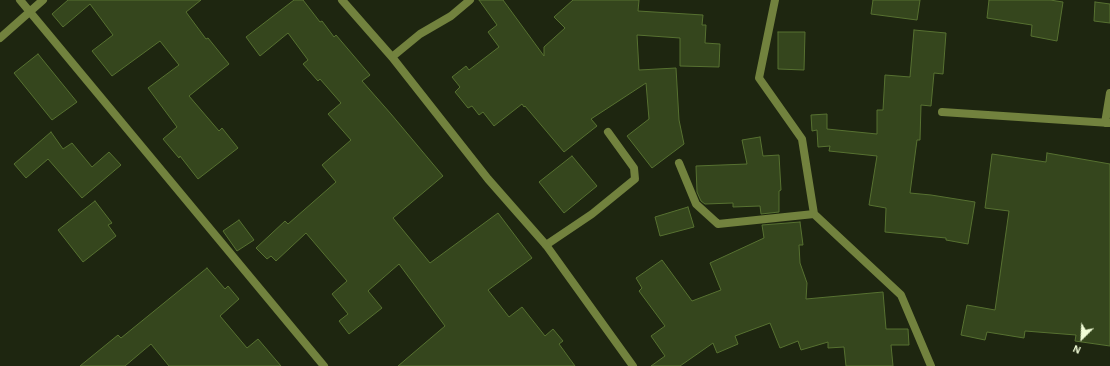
<!DOCTYPE html>
<style>
body{margin:0}
#map{position:relative;width:1110px;height:366px;overflow:hidden;background:#1e2610;font-family:"Alegreya Sans",sans-serif}
canvas{display:block}
.north{position:absolute;left:1062px;top:318px;width:40px;height:40px;-webkit-text-stroke:3px #1e2610;paint-order:stroke;rotate:204deg;font-size:11px;font-weight:700;line-height:16px;text-align:center;color:#f1fdd7}
.north::after{content:'';display:block;margin:auto;width:14px;height:18px;background:#f1fdd7;clip-path:polygon(50% 0,100% 100%,50% 72%,0 100%)}
</style>
<div id="map">
<canvas width="1110" height="366"></canvas>
<div class="north">N</div>
</div>
<script>
const context = document.querySelector('canvas').getContext('2d');
context.lineJoin = 'round';
function paint(path, color) { context.fillStyle = color; context.fill(path, 'evenodd'); }
const poly = rows => new Path2D(rows.map(r => 'M' + r).join(''));
function trace(path, color, width, dash) { context.strokeStyle = color; context.lineWidth = width; context.lineCap = dash ? 'butt' : 'round'; context.setLineDash(dash || []); context.stroke(path); }
const building = poly([
 [68,0,201,0,186,12,206,39,208,38,229,64,189,96,219,131,222,128,238,148,198,179,180,156,179,158,163,139,177,127,148,88,179,65,160,41,112,76,92,51,113,35,90,4,63,27,52,14,68,0],
 [294,0,303,0,320,22,322,21,334,37,336,35,370,75,362,81,391,114,443,176,393,218,430,263,498,213,532,258,488,290,509,317,522,307,545,336,553,329,563,341,559,344,575,366,398,366,445,326,399,264,368,291,382,308,349,334,339,321,348,314,332,294,347,281,306,233,276,261,271,256,267,259,256,248,285,221,288,224,336,182,322,165,351,140,328,114,341,103,320,79,318,81,303,64,308,60,288,33,260,56,246,37,294,0],
 [479,0,503,0,544,56,544,47,565,28,554,17,573,0,639,0,638,11,703,15,702,25,706,25,705,43,720,44,719,67,680,66,680,38,637,35,639,70,676,68,679,120,684,144,652,168,627,136,649,119,646,83,591,119,597,126,564,152,525,106,524,107,522,104,494,126,483,112,479,115,472,106,468,108,455,92,460,87,452,77,466,66,469,70,499,47,488,32,497,25,479,0],
 [873,0,920,0,917,20,871,14,873,0],
 [989,0,1050,0,1063,2,1057,41,1031,36,1032,25,987,18,989,0],
 [1095,2,1110,4,1110,23,1094,21,1095,2],
 [914,30,946,33,943,74,934,73,931,106,921,105,920,140,917,140,910,193,931,195,975,202,968,244,946,240,946,238,885,232,886,208,869,205,877,156,829,151,830,146,818,147,817,130,812,131,811,115,827,114,827,129,877,134,877,110,883,110,885,75,910,77,914,30],
 [778,32,805,32,804,70,778,69,778,32],
 [38,54,77,102,52,120,14,73,38,54],
 [51,132,63,149,72,143,92,167,109,152,121,165,82,198,48,159,26,178,14,164,51,132],
 [760,137,763,156,779,155,781,190,779,191,779,212,761,214,760,206,733,207,733,203,705,204,701,201,697,192,696,166,747,164,742,140,760,137],
 [1047,153,1110,164,1110,346,1075,341,1076,335,1025,331,1024,338,987,332,985,340,961,335,967,305,995,310,1009,211,985,208,992,154,1046,162,1047,153],
 [572,156,597,186,564,213,539,182,572,156],
 [95,201,112,223,108,225,116,236,83,262,58,230,95,201],
 [688,207,694,227,660,236,655,217,688,207],
 [239,220,254,240,237,251,223,231,239,220],
 [800,222,803,245,799,245,800,263,807,283,806,299,883,292,886,329,908,329,909,345,891,345,893,366,846,366,844,347,828,348,828,342,801,350,798,341,780,348,770,323,735,336,738,344,717,353,713,343,680,366,651,366,665,356,651,336,665,326,639,291,642,288,636,278,662,260,692,301,721,290,710,263,764,238,762,225,800,222],
 [207,268,225,289,228,286,239,299,220,316,247,348,258,339,281,366,169,366,151,344,125,366,80,366,118,335,121,338,207,268]
]);
paint(building, '#35461d');
trace(building, '#577131', 1);
trace(poly([
 [546,245,592,214,635,179,634,168,608,132]
]), '#72823e', 8);
trace(poly([
 [20,0,324,366],
 [342,0,392,57,420,34,451,16,470,0],
 [775,0,759,78,802,139,814,214,901,295,931,366],
 [0,38,43,0],
 [392,57,488,179,546,245,633,366],
 [942,112,1110,123],
 [1105,123,1110,93],
 [679,163,696,204,718,224,814,214]
]), '#72823e', 8);
</script>
